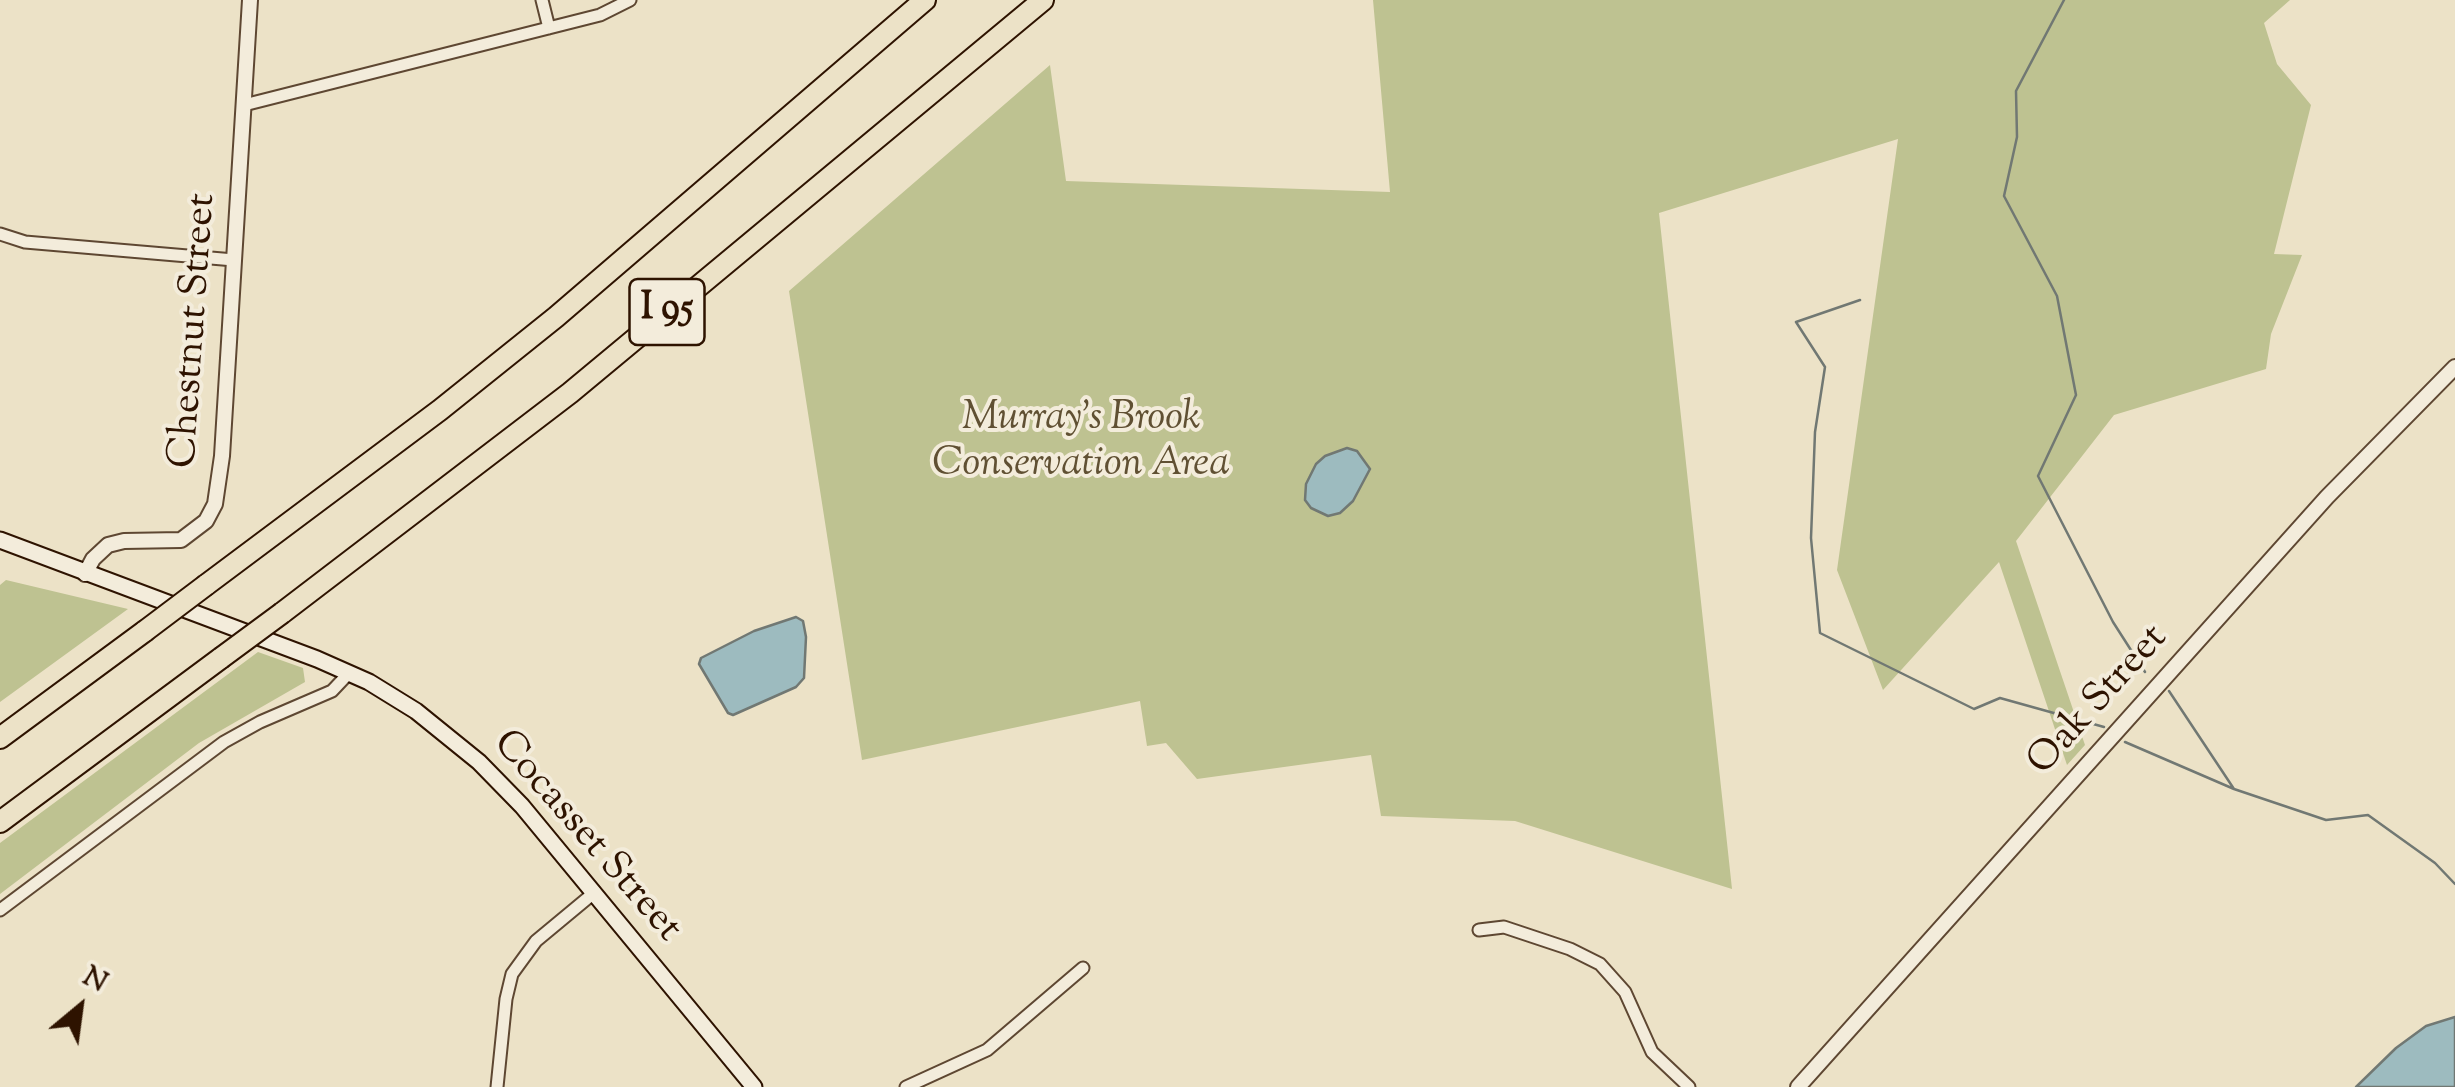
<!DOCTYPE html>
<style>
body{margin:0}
#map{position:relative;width:2455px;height:1087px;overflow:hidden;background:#ece2c7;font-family:"Sorts Mill Goudy",serif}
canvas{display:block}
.north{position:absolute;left:30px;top:957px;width:100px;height:100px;-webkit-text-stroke:8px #f3ecdb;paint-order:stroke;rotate:29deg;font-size:28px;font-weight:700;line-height:40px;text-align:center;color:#2e1300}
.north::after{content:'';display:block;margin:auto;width:35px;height:45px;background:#2e1300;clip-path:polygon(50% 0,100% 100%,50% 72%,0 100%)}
</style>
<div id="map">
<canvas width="2455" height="1087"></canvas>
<div class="north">N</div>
</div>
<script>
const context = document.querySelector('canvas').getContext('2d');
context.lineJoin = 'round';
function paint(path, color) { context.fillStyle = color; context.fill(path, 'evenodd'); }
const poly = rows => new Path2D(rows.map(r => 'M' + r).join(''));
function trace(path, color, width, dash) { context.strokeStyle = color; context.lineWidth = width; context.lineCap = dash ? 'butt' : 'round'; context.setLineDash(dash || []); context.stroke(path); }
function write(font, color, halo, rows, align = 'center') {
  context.font = font + ' "Sorts Mill Goudy",serif'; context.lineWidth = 8; context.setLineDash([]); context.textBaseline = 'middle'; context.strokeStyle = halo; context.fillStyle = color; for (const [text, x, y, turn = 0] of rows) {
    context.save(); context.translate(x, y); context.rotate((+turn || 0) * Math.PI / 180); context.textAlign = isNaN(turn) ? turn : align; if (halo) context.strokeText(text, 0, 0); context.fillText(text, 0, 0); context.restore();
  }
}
paint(poly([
 [1373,0,2290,0,2264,23,2277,64,2311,105,2274,254,2302,255,2271,334,2266,369,2114,415,2016,541,2085,745,2067,765,1999,562,1883,690,1837,570,1898,139,1659,213,1732,889,1515,821,1381,816,1371,755,1197,779,1166,743,1147,746,1140,701,862,760,789,291,1050,65,1066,181,1390,192],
 [6,580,128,609,0,702,0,585],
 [258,652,303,668,305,682,199,743,0,894,0,843]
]), '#bec291');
const water = poly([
 [1347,448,1357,451,1370,469,1353,501,1340,513,1328,516,1311,508,1305,500,1306,484,1316,464,1325,456,1347,448],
 [796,617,803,621,806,637,804,678,796,687,733,715,728,713,699,664,701,658,754,631,796,617],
 [2455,1017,2455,1087,2356,1087,2396,1048,2426,1026,2455,1017]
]);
paint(water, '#9dbbbf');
trace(water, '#717873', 2.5);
trace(poly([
 [2064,0,2016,91,2017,137,2004,196,2057,296,2076,395,2038,476,2113,622,2145,672],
 [1860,300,1796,322,1825,367,1815,432,1811,538,1820,633,1974,709,2000,698,2104,727],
 [2169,691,2234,789,2326,820,2368,815,2435,863,2455,884],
 [2125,742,2234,789]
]), '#717873', 2.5);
const minor = poly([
 [542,0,549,28],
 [244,105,600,15,630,0],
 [0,234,25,242,234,260],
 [0,910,224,742,260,722,332,691,349,673],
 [1479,930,1504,927,1570,949,1600,964,1625,992,1652,1052,1689,1087],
 [497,1087,506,999,512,974,536,941,595,892],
 [906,1087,987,1050,1083,968]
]);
const tertiary = poly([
 [85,574,93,559,108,545,124,541,181,540,206,521,215,504,222,456,250,0],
 [1798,1087,2327,497,2455,367]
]);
const secondary = poly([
 [0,540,317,659,369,682,416,711,479,762,522,806,754,1087]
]);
const motorway = poly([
 [206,585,440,410,556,317,925,0],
 [282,613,570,393,1043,0],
 [0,738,145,631],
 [0,822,221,658]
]);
trace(minor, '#5e4732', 15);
trace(tertiary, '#5e4732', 18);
trace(secondary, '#2e1300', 19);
trace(motorway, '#2e1300', 24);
trace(minor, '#f3ecdb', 11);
trace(tertiary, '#f3ecdb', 14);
trace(secondary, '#f3ecdb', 15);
trace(motorway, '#ece2c7', 20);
const motorwayBridge = poly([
 [145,631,206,585],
 [221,658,282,613]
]);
trace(motorwayBridge, '#2e1300', 24, []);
trace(motorwayBridge, '#ece2c7', 20);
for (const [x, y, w] of [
 [667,312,75]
]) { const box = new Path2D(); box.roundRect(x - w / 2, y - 33, w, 66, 8); context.fillStyle = '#f3ecdb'; context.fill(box); trace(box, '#2e1300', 2.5); }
write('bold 38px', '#2e1300', null, [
 ["I 95",667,312]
]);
write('40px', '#2e1300', '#f3ecdb', [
 ["Chestnut Street",196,331,-86],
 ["Oak Street",2100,702,-48],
 ["Cocasset Street",585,838,49]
]);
write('italic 40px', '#605033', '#f3ecdb', [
 ["Murray's Brook",1081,421],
 ["Conservation Area",1081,467]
]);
</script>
